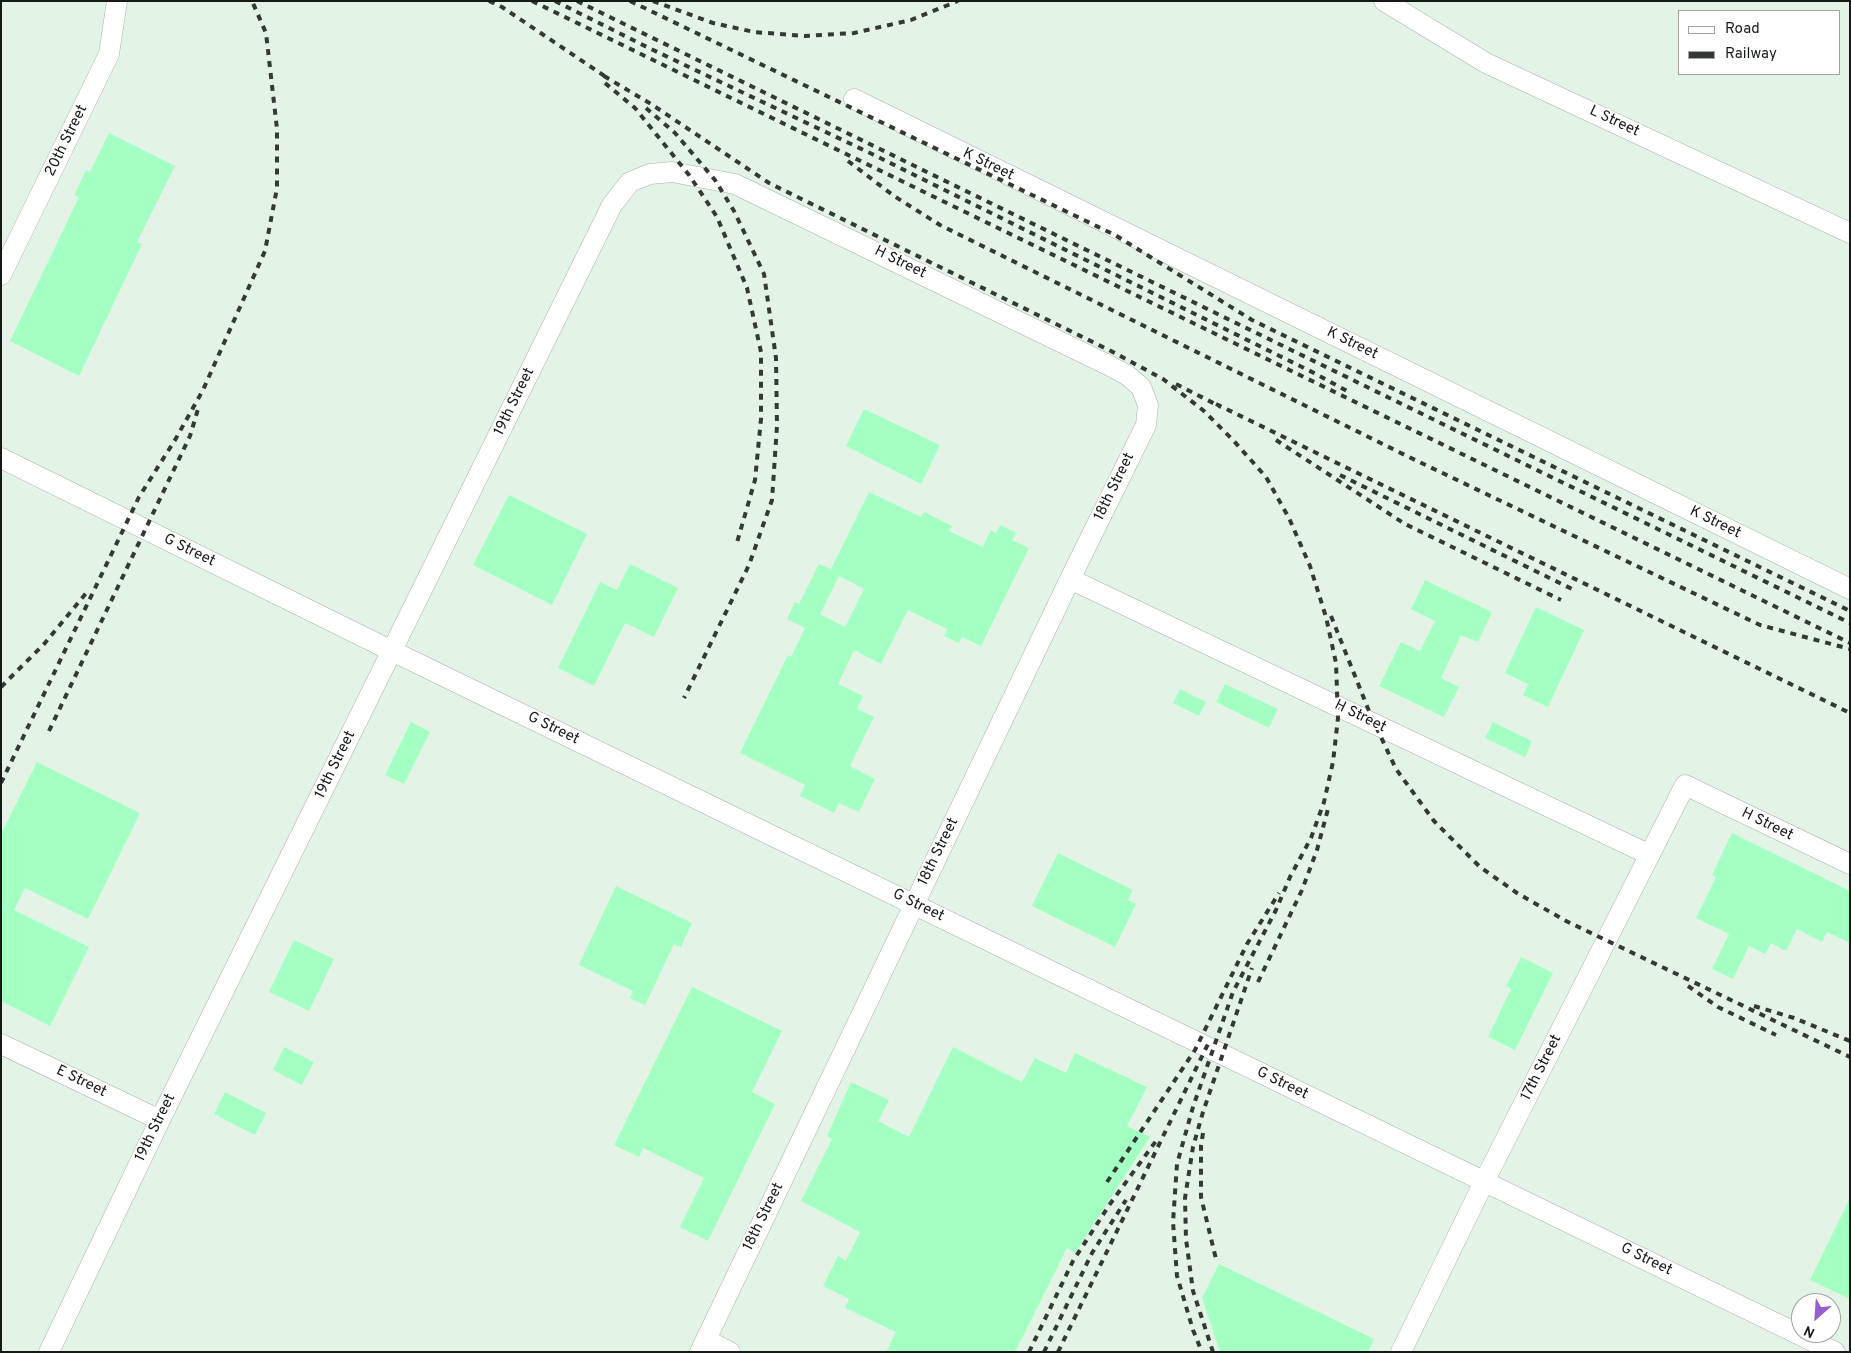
<!DOCTYPE html>
<style>
body{margin:0}
#map{position:relative;width:1851px;height:1353px;overflow:hidden;background:#f4fef7;font-family:Overpass,sans-serif}
canvas{display:block}
.frame{position:absolute;inset:0;border:2px solid #161a17;pointer-events:none}
.legend{position:absolute;left:1678px;top:10px;width:162px;height:65px;box-sizing:border-box;background:#fff;border:1px solid #a2a3a2;margin:0;padding:6px 9px;list-style:none;font-size:15px;color:#161a17}
.legend li{display:flex;align-items:center;gap:10px;height:25px}
.legend b{width:25px;border:1px solid #a2a3a2}
.north{position:absolute;left:1791px;top:1293px;width:50px;height:50px;box-sizing:border-box;background:#fff;border:1px solid #a2a3a2;border-radius:50%;rotate:206deg;font-size:14px;font-weight:700;line-height:20px;text-align:center;color:#161a17}
.north::after{content:'';display:block;margin:auto;width:18px;height:22px;background:#9a5cd3;clip-path:polygon(50% 0,100% 100%,50% 72%,0 100%)}
</style>
<div id="map">
<canvas width="1851" height="1353"></canvas>
<div class="frame"></div>
<ul class="legend">
<li><b style="height:6px;background:#fff"></b>Road</li>
<li><b style="height:6px;background:#343935"></b>Railway</li>
</ul>
<div class="north">N</div>
</div>
<script>
const context = document.querySelector('canvas').getContext('2d');
context.lineJoin = 'round';
function paint(path, color) { context.fillStyle = color; context.fill(path, 'evenodd'); }
const poly = rows => new Path2D(rows.map(r => 'M' + r).join(''));
function trace(path, color, width, dash) { context.strokeStyle = color; context.lineWidth = width; context.lineCap = dash ? 'butt' : 'round'; context.setLineDash(dash || []); context.stroke(path); }
function write(font, color, halo, rows, align = 'center') {
  context.font = font + ' Overpass,sans-serif'; context.lineWidth = 4; context.setLineDash([]); context.textBaseline = 'middle'; context.strokeStyle = halo; context.fillStyle = color; for (const [text, x, y, turn = 0] of rows) {
    context.save(); context.translate(x, y); context.rotate((+turn || 0) * Math.PI / 180); context.textAlign = isNaN(turn) ? turn : align; if (halo) context.strokeText(text, 0, 0); context.fillText(text, 0, 0); context.restore();
  }
}
paint(poly([
 [1,1,1850,1,1850,1352,1,1352],
 [1680,11,1840,11,1840,74,1680,74],
 [1801,1303,1831,1303,1831,1333,1801,1333]
]), '#e3f4e7');
paint(poly([
 [109,133,175,166,137,242,142,244,79,376,10,341,79,197,74,195,86,170,90,172],
 [864,409,940,445,921,484,846,446],
 [869,492,921,517,924,512,952,526,949,531,983,547,991,530,996,533,1000,525,1016,533,1012,540,1029,548,981,646,962,637,959,643,944,636,947,629,908,610,881,664,854,650,838,684,863,696,857,709,874,717,850,766,875,779,859,812,839,803,834,813,800,796,805,785,740,753,788,655,791,657,805,628,787,619,795,602,799,604,819,564,831,569],
 [839,576,864,589,845,627,820,614],
 [509,495,587,534,552,605,473,565],
 [630,564,678,588,654,637,625,623,594,686,558,668,600,582,617,590],
 [1425,580,1492,612,1478,642,1461,635,1441,678,1459,687,1444,717,1379,686,1401,642,1420,651,1435,621,1411,609],
 [1536,607,1584,630,1548,707,1523,695,1528,684,1505,673],
 [1225,684,1278,709,1269,728,1216,702],
 [1180,689,1206,702,1199,716,1173,703],
 [411,722,430,732,404,784,385,775],
 [1493,722,1532,741,1525,757,1485,738],
 [37,762,140,813,88,919,25,888,14,910,89,947,50,1026,1,1001,1,834],
 [1732,833,1850,891,1850,943,1827,932,1822,942,1797,929,1786,951,1771,943,1765,954,1749,946,1733,979,1712,969,1729,934,1696,918,1716,877,1712,875],
 [1058,853,1133,890,1128,900,1136,904,1115,947,1032,906],
 [616,886,692,923,681,947,674,944,645,1005,630,998,633,991,579,965],
 [294,940,334,959,309,1011,269,992],
 [1521,957,1553,973,1515,1050,1488,1037,1511,989,1506,986],
 [692,987,782,1031,752,1092,775,1104,708,1241,680,1227,704,1178,643,1148,639,1157,614,1145],
 [284,1047,314,1062,302,1085,273,1070],
 [953,1047,1022,1082,1035,1058,1066,1073,1075,1053,1147,1087,1127,1126,1150,1137,1075,1253,1067,1248,1015,1352,886,1352,896,1332,845,1308,849,1299,823,1286,838,1256,846,1261,860,1232,801,1201,832,1139,827,1136,851,1082,889,1100,878,1121,909,1137],
 [225,1092,266,1113,255,1135,214,1114],
 [1850,1198,1850,1299,1810,1280],
 [1219,1264,1374,1339,1368,1352,1220,1352,1202,1298]
]), '#a4ffc3');
const minor = poly([
 [1384,1,1486,63,1850,233],
 [854,99,1850,589],
 [1,275,109,54,117,1],
 [1,458,392,651,1835,1352],
 [1070,579,1650,855],
 [1,1044,160,1120],
 [706,1340,730,1352],
 [49,1352,160,1120,612,205,630,182,650,174,672,172,735,184,1106,364,1127,375,1141,387,1148,405,1146,425,1070,579,700,1352],
 [1401,1352,1484,1182,1685,785,1850,864]
]);
trace(minor, '#a8b2ab', 21);
trace(minor, '#fff', 20);
trace(poly([
 [489,1,502,7,609,79],
 [532,1,1850,643],
 [555,1,649,48,872,154,1314,373,1349,392],
 [577,1,1850,623],
 [630,1,1115,235,1252,320,1850,611],
 [653,1,713,23,754,32,805,36,854,33,911,20,958,1],
 [604,76,651,104,769,183,1111,351,1163,379,1204,411,1233,440,1266,477,1289,518,1310,566,1326,617,1336,663,1338,718,1333,762,1324,802,1311,838,1290,877,1276,910,1233,992,1193,1107,1177,1164,1173,1222,1177,1276,1193,1330,1202,1352],
 [605,83,635,108,689,175,717,217,747,288,761,352,761,419,755,480,736,546],
 [646,108,675,133,715,180,734,211,764,274,776,358,777,426,772,500,749,565,684,698],
 [848,161,894,196,940,225,1409,457,1760,625,1850,649],
 [1176,384,1221,407],
 [1216,404,1850,713],
 [1276,440,1405,524,1561,600],
 [1340,475,1576,591],
 [1331,616,1371,716,1396,769,1434,821,1480,867,1517,893,1566,921,1850,1057],
 [1,687,45,643,87,592],
 [49,731,190,436,198,409],
 [1,783,139,497,175,440,203,390,265,251,277,188,277,129,266,33,252,1],
 [1258,982,1302,890,1317,850,1328,809],
 [1688,986,1718,1007,1776,1035],
 [1754,1006,1794,1018,1850,1041],
 [1203,1133,1201,1146,1201,1197,1216,1259],
 [1107,1182,1195,1050,1247,944,1279,893],
 [1029,1352,1073,1261,1110,1204,1156,1141],
 [1044,1352,1092,1253,1126,1200],
 [1058,1352,1208,1044],
 [1213,1352,1193,1291,1186,1239,1185,1198,1193,1147,1203,1112,1252,968]
]), '#343935', 4, [6, 6]);
write('15px', '#161a17', '#fff', [
 ["L Street",1614,122,25],
 ["20th Street",67,141,-64],
 ["K Street",988,165,26],
 ["H Street",900,263,26],
 ["K Street",1352,344,26],
 ["19th Street",515,402,-64],
 ["18th Street",1115,487,-64],
 ["K Street",1715,523,26],
 ["G Street",189,551,26],
 ["H Street",1360,717,26],
 ["G Street",553,729,26],
 ["19th Street",336,765,-64],
 ["H Street",1767,825,26],
 ["18th Street",939,852,-64],
 ["G Street",918,906,26],
 ["17th Street",1542,1068,-63],
 ["E Street",81,1082,26],
 ["G Street",1282,1084,26],
 ["19th Street",156,1128,-64],
 ["18th Street",764,1217,-64],
 ["G Street",1646,1260,26]
]);
</script>
